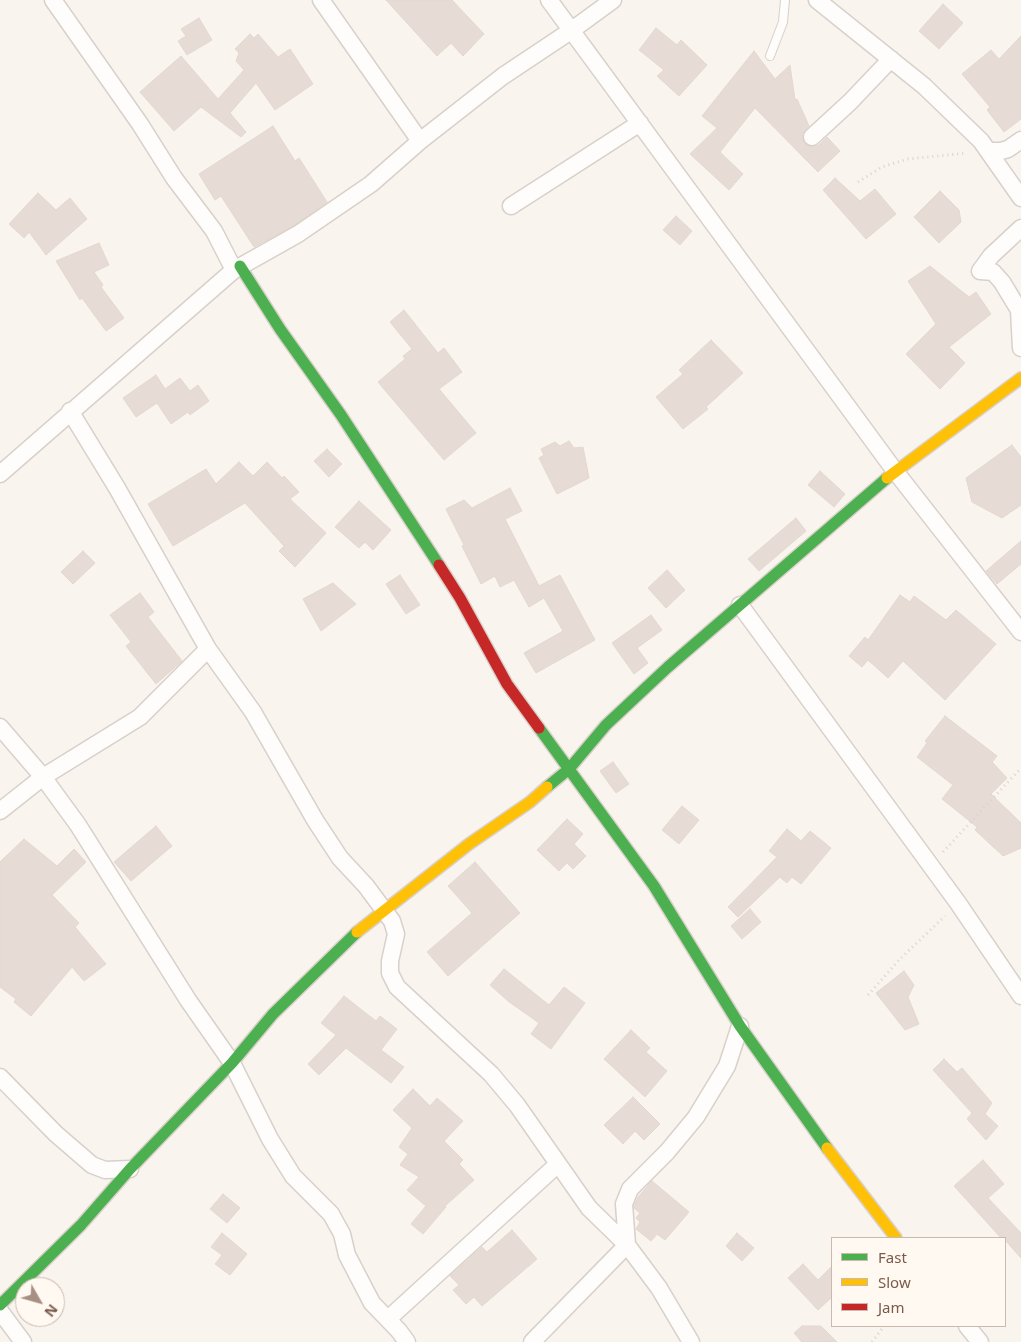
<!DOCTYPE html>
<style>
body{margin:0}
#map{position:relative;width:1021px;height:1342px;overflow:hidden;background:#f9f4ee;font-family:"Noto Sans",sans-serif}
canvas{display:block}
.legend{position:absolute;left:831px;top:1237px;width:175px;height:90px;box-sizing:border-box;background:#fff9f1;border:1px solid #cab9ae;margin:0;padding:6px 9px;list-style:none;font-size:15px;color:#7b5a4a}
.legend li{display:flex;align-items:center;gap:10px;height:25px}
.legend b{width:25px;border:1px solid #cab9ae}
.north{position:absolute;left:15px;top:1277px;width:50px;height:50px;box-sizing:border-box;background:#fff9f1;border:1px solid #cab9ae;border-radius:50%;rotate:128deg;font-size:14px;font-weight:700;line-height:20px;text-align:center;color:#7b5a4a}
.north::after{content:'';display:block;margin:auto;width:18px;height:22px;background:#a79083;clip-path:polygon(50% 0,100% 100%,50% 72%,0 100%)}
</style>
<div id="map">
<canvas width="1021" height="1342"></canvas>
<ul class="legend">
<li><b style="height:6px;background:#4caf50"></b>Fast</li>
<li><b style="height:6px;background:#ffc107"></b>Slow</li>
<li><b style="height:6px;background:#c62828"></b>Jam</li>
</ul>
<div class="north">N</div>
</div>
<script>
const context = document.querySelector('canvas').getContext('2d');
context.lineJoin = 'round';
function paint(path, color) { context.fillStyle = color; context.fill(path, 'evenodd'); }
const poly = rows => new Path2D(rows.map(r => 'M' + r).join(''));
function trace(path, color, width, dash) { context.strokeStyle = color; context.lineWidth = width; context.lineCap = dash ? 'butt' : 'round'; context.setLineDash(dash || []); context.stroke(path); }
const building = poly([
 [386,0,452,0,484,34,463,56,451,43,437,56,386,0],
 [943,4,963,23,939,49,919,31,943,4],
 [199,18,212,40,187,55,178,41,186,36,181,29,199,18],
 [656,28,677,45,681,40,707,65,679,96,657,76,664,70,639,50,656,28],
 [250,34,254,38,258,34,278,57,290,49,313,84,275,110,256,83,230,113,246,132,241,137,201,107,174,131,140,92,181,56,218,99,244,70,236,61,239,53,235,49,250,34],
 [1021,36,1021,119,1004,132,987,110,990,107,962,74,991,50,999,59,1021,36],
 [754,51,775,79,790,65,795,100,797,99,809,126,802,134,804,143,809,146,815,147,819,145,827,137,840,151,818,172,755,108,720,152,743,174,729,190,690,154,717,128,702,116,754,51],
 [273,126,295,161,299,158,327,202,293,226,254,247,221,196,215,200,199,174,273,126],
 [835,178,860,201,875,189,896,214,866,239,823,190,835,178],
 [940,191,959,210,961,222,939,243,914,217,940,191],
 [38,193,56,210,70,198,87,219,46,255,29,232,24,238,9,224,38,193],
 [676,216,692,231,680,245,663,230,676,216],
 [99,243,109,265,94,272,103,285,101,287,124,318,106,331,82,298,80,300,56,261,99,243],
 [930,266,969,297,976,292,991,314,949,347,965,363,940,389,906,354,936,324,908,281,930,266],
 [404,310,438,353,444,348,462,372,439,389,476,433,444,460,378,382,405,359,403,356,412,349,390,322,404,310],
 [711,340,743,373,706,407,708,409,683,429,656,397,683,374,679,370,711,340],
 [156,375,165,389,180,378,190,391,198,385,209,401,190,415,188,412,171,424,157,403,136,417,123,398,156,375],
 [569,441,574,448,583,447,589,478,557,494,539,458,544,455,541,449,555,442,560,446,569,441],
 [1012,445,1021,457,1021,505,1002,518,972,502,966,478,1012,445],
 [327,449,342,464,329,477,314,461,327,449],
 [239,462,253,476,267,462,282,478,284,476,299,492,290,499,326,533,295,567,279,551,284,546,245,503,173,546,148,504,206,469,216,484,239,462],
 [820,471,845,494,834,507,808,485,820,471],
 [510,488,522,511,505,519,539,586,560,575,595,640,536,673,524,653,563,631,544,598,529,607,514,580,500,587,495,576,481,584,462,546,464,545,446,509,464,500,472,508,510,488],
 [359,501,391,530,373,550,365,542,359,548,335,527,359,501],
 [796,518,806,531,759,571,748,559,796,518],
 [1021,541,1021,564,997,584,986,571,1021,541],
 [83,551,95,563,73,584,61,572,83,551],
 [667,570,685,590,666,608,648,588,667,570],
 [400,575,420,605,406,614,386,584,400,575],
 [333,583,356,604,321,631,303,599,333,583],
 [140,593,154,612,148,617,182,661,156,684,126,646,131,642,110,615,140,593],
 [900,595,910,602,914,596,946,620,956,610,996,644,945,700,903,661,888,678,868,660,862,667,849,656,865,637,868,640,900,595],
 [651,615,662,630,637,648,648,663,634,674,612,643,651,615],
 [945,716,997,756,992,762,1007,778,991,794,1021,823,1021,848,1003,856,975,830,977,827,942,799,953,785,917,757,927,743,925,741,945,716],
 [613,762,629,784,616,793,600,771,613,762],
 [682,806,699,820,679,844,662,830,682,806],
 [567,819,583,834,574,844,586,856,573,869,567,863,559,871,537,850,567,819],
 [156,826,172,846,131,881,114,862,156,826],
 [787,829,801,841,810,831,831,848,801,884,792,877,787,883,780,877,738,917,728,907,777,857,769,851,787,829],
 [24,839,57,866,74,849,86,862,52,895,79,923,75,927,106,964,84,981,72,967,31,1016,14,1002,16,999,0,987,0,862,24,839],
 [475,862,520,913,448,976,427,952,472,913,448,886,475,862],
 [750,909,761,922,742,939,731,926,750,909],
 [504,969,549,1005,564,987,585,1003,551,1049,531,1034,539,1023,508,1001,490,985,504,969],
 [904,971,914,985,908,997,919,1024,905,1030,876,993,904,971],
 [344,996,376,1021,380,1016,397,1029,381,1050,404,1067,391,1083,346,1048,319,1075,308,1064,336,1035,321,1023,344,996],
 [631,1030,650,1048,646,1052,667,1071,645,1097,604,1059,631,1030],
 [944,1059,957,1072,962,1068,992,1103,985,1114,998,1126,986,1140,967,1119,972,1113,933,1070,944,1059],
 [413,1089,430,1106,437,1098,463,1121,444,1141,463,1160,459,1164,474,1180,445,1206,446,1207,423,1234,411,1224,426,1206,407,1190,419,1177,400,1165,408,1154,399,1147,412,1128,393,1110,413,1089],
 [633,1097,660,1124,644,1140,635,1131,623,1144,604,1125,633,1097],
 [983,1160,1004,1184,988,1198,1021,1233,1021,1258,1005,1240,1005,1238,1001,1238,954,1186,983,1160],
 [652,1181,689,1212,665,1240,657,1234,651,1241,636,1229,640,1222,636,1218,640,1213,634,1208,634,1206,638,1197,652,1181],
 [223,1194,240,1208,227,1223,210,1209,223,1194],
 [512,1230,537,1259,482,1306,474,1297,466,1304,453,1290,459,1285,450,1276,482,1247,487,1252,512,1230],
 [222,1233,247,1254,230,1275,215,1264,222,1255,211,1247,222,1233],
 [737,1233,754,1248,742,1261,726,1246,737,1233],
 [803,1264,818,1280,832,1266,832,1297,818,1310,788,1278,803,1264],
 [802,1326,821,1326,837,1342,802,1342,794,1333,802,1326]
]);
paint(building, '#e6dcd5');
trace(building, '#e3d7cf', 1);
const lane = poly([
 [770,56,783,22,785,0]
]);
const street = poly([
 [53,0,140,124,174,178,214,231,234,270],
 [321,0,420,141],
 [549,0,895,471,1021,632],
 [817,0,924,86,981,141,1021,198],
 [812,137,850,102,891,59],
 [988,151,1001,151,1008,149,1021,140],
 [511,206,640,123],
 [1021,228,991,256,980,271,993,272,1002,282,1019,310,1021,348],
 [70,411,117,488,208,649,253,712,315,820,340,858,366,886,392,921,396,934,390,961,390,973,397,987,491,1074,517,1105,589,1208,627,1245,659,1288,691,1342],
 [0,474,234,270,298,234,371,184,420,141,503,76,572,30,613,0],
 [740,605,958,903,1021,996],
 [0,727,43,777,78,825,188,1000,232,1063,270,1139,293,1176,331,1214,342,1234,347,1255,372,1303,399,1331,407,1342],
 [0,811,43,777,140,717,208,649],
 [0,1077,56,1134,92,1165,105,1170,130,1169],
 [0,1311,23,1342],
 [388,1319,558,1164],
 [967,1326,980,1342],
 [532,1342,627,1245,624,1204,630,1189,667,1152,696,1117,727,1066,740,1026]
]);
const fast = poly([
 [240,266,280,329,341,415,439,565],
 [539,728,654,886,740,1026,827,1148],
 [547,787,569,769,606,725,668,667,887,478],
 [0,1305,81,1225,130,1169,232,1063,273,1014,357,932]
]);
const slow = poly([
 [887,478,1021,378],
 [357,932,469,844,530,802,547,787],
 [827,1148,896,1238]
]);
const jam = poly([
 [439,565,460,598,507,684,539,728]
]);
trace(lane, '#d8d0ca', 10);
trace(street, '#d8d0ca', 19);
trace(fast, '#d9d0ca', 14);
trace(slow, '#d9d0ca', 14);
trace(jam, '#d9d0ca', 14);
trace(poly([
 [858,182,882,167,908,159,967,153],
 [943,852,1021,768],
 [868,995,900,959,945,916],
 [872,1342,884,1326]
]), '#dcd3ce', 3, [1, 4]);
trace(lane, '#fefdfc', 8);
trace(street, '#fefdfc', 16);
trace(fast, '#4caf50', 11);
trace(slow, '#ffc107', 11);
trace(jam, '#c62828', 11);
</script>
